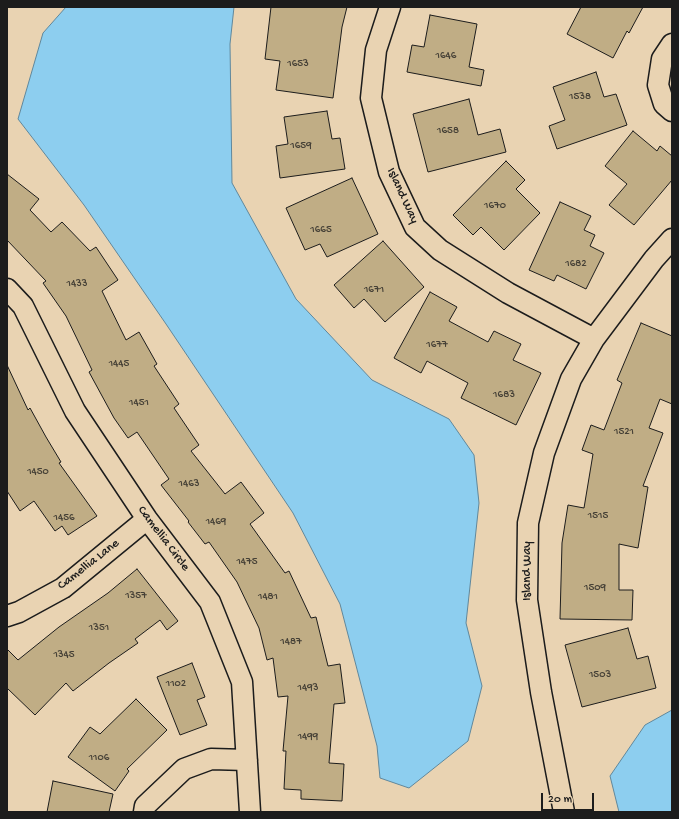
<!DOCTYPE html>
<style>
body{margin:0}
#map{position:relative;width:679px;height:819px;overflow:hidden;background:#e9d3b2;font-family:"Gochi Hand",sans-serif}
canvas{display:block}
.frame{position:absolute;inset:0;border:8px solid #1c1c1c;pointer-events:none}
.scale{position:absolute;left:541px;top:793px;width:53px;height:18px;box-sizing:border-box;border:2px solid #1c1c1c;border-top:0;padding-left:5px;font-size:12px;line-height:14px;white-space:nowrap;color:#1c1c1c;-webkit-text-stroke:3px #e9d3b2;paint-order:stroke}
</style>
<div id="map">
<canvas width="679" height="819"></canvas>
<div class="frame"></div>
<div class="scale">20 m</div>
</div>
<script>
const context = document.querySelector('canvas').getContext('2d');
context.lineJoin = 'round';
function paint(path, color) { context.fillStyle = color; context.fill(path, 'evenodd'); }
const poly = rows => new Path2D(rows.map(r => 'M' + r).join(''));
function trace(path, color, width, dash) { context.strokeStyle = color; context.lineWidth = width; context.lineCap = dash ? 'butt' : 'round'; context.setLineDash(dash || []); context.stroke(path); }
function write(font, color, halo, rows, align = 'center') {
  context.font = font + ' "Gochi Hand",sans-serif'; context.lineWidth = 3; context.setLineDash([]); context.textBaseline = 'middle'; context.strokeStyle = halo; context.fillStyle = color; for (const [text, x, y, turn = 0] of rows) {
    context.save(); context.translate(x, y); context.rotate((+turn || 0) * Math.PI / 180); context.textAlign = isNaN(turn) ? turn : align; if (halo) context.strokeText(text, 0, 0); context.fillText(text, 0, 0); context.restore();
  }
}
const water = poly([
 [66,7,234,7,230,44,232,183,296,299,372,380,449,419,474,455,479,503,466,623,482,686,468,741,409,788,380,778,377,746,340,604,293,513,166,324,84,205,18,119,43,33,66,7],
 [672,710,672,812,619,812,610,776,645,725,672,710]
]);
paint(water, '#8dceef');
trace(water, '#60879b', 1);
const building = poly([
 [271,7,347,7,342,27,333,98,276,90,280,61,265,59,271,7],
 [581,7,643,7,629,33,627,31,613,58,567,34,581,7],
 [430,15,477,24,469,67,484,70,481,86,407,72,412,45,424,47,430,15],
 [596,72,604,97,616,94,627,125,557,149,549,126,565,120,553,87,596,72],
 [469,99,478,135,500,129,506,152,428,172,413,114,469,99],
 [327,111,332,139,340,138,345,169,280,178,276,146,288,144,284,117,327,111],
 [633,131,657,151,660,146,672,156,672,180,634,225,609,205,627,184,605,166,633,131],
 [506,161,525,180,516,189,540,213,504,250,481,227,473,235,453,215,506,161],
 [7,174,39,199,30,210,51,232,62,222,90,251,96,247,118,280,102,291,126,340,139,332,157,364,154,366,179,404,174,408,199,445,191,451,225,494,241,482,264,513,250,524,285,573,289,571,311,618,316,617,328,666,340,664,345,703,334,704,329,763,344,764,342,801,301,799,301,790,284,789,286,751,283,751,288,696,278,697,273,658,267,660,259,628,237,582,209,542,205,544,188,522,189,521,161,485,169,479,137,432,128,438,114,418,89,372,92,370,66,316,43,283,46,281,7,240,7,174],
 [352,178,378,234,327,257,320,244,305,250,286,208,352,178],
 [560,202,591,216,584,230,595,235,590,246,604,253,586,289,557,275,554,281,529,270,560,202],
 [383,241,424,287,385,322,364,299,354,308,334,285,383,241],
 [430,292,457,307,449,321,488,342,494,331,521,344,513,360,541,373,516,425,461,398,468,383,427,361,421,373,394,358,430,292],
 [641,323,672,336,672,404,660,399,649,428,663,433,643,486,648,487,638,548,619,544,619,590,633,590,632,620,560,619,562,543,568,505,584,508,593,454,582,450,591,425,604,430,622,383,617,380,641,323],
 [7,365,28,410,30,408,46,437,61,462,59,463,97,516,68,535,62,526,55,531,34,501,20,511,7,491,7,365],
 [137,569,178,621,167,630,160,620,135,639,138,643,109,663,73,691,66,683,35,715,7,688,7,649,18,660,59,627,108,593,137,569],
 [628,628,637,659,648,656,656,688,582,707,565,645,628,628],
 [192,663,205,697,197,700,207,725,180,735,157,677,192,663],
 [136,699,167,730,127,769,129,771,115,791,68,757,90,727,100,734,136,699],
 [53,781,113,794,109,812,47,812,53,781]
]);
paint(building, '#c0ad85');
trace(building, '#1c1c1c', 1);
const minor = poly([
 [390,7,376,50,371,98,389,172,415,227,440,250,508,293,594,339],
 [672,44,662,59,658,85,664,104,672,111],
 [7,289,23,306,75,411,147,519,210,602,242,682,250,812],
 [7,616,19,612,63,588,147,519],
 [144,812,145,806,184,769,211,759,247,760],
 [564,812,541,692,527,600,528,523,544,453,571,379,594,339,654,259,672,239]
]);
trace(minor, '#1c1c1c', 23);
trace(minor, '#e9d3b2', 20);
write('11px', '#454036', null, [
 ["1646",446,56],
 ["1653",298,64],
 ["1538",580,97],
 ["1658",448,131],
 ["1659",301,146],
 ["1670",495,206],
 ["1665",321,230],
 ["1682",576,264],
 ["1433",77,284],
 ["1671",374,290],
 ["1677",437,345],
 ["1445",119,364],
 ["1683",504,395],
 ["1451",139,403],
 ["1521",624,432],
 ["1450",38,472],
 ["1463",189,484],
 ["1515",598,516],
 ["1456",64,518],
 ["1469",216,522],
 ["1475",247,562],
 ["1509",595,588],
 ["1357",136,596],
 ["1481",268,597],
 ["1351",99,628],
 ["1487",291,642],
 ["1345",64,655],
 ["1503",600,675],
 ["1102",176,684],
 ["1493",308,688],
 ["1499",308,737],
 ["1106",99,758]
]);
write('13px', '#1c1c1c', '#e9d3b2', [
 ["Island Way",402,196,65],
 ["Camellia Circle",163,539,53],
 ["Camellia Lane",89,565,-38],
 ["Island Way",528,571,-90]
]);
</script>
